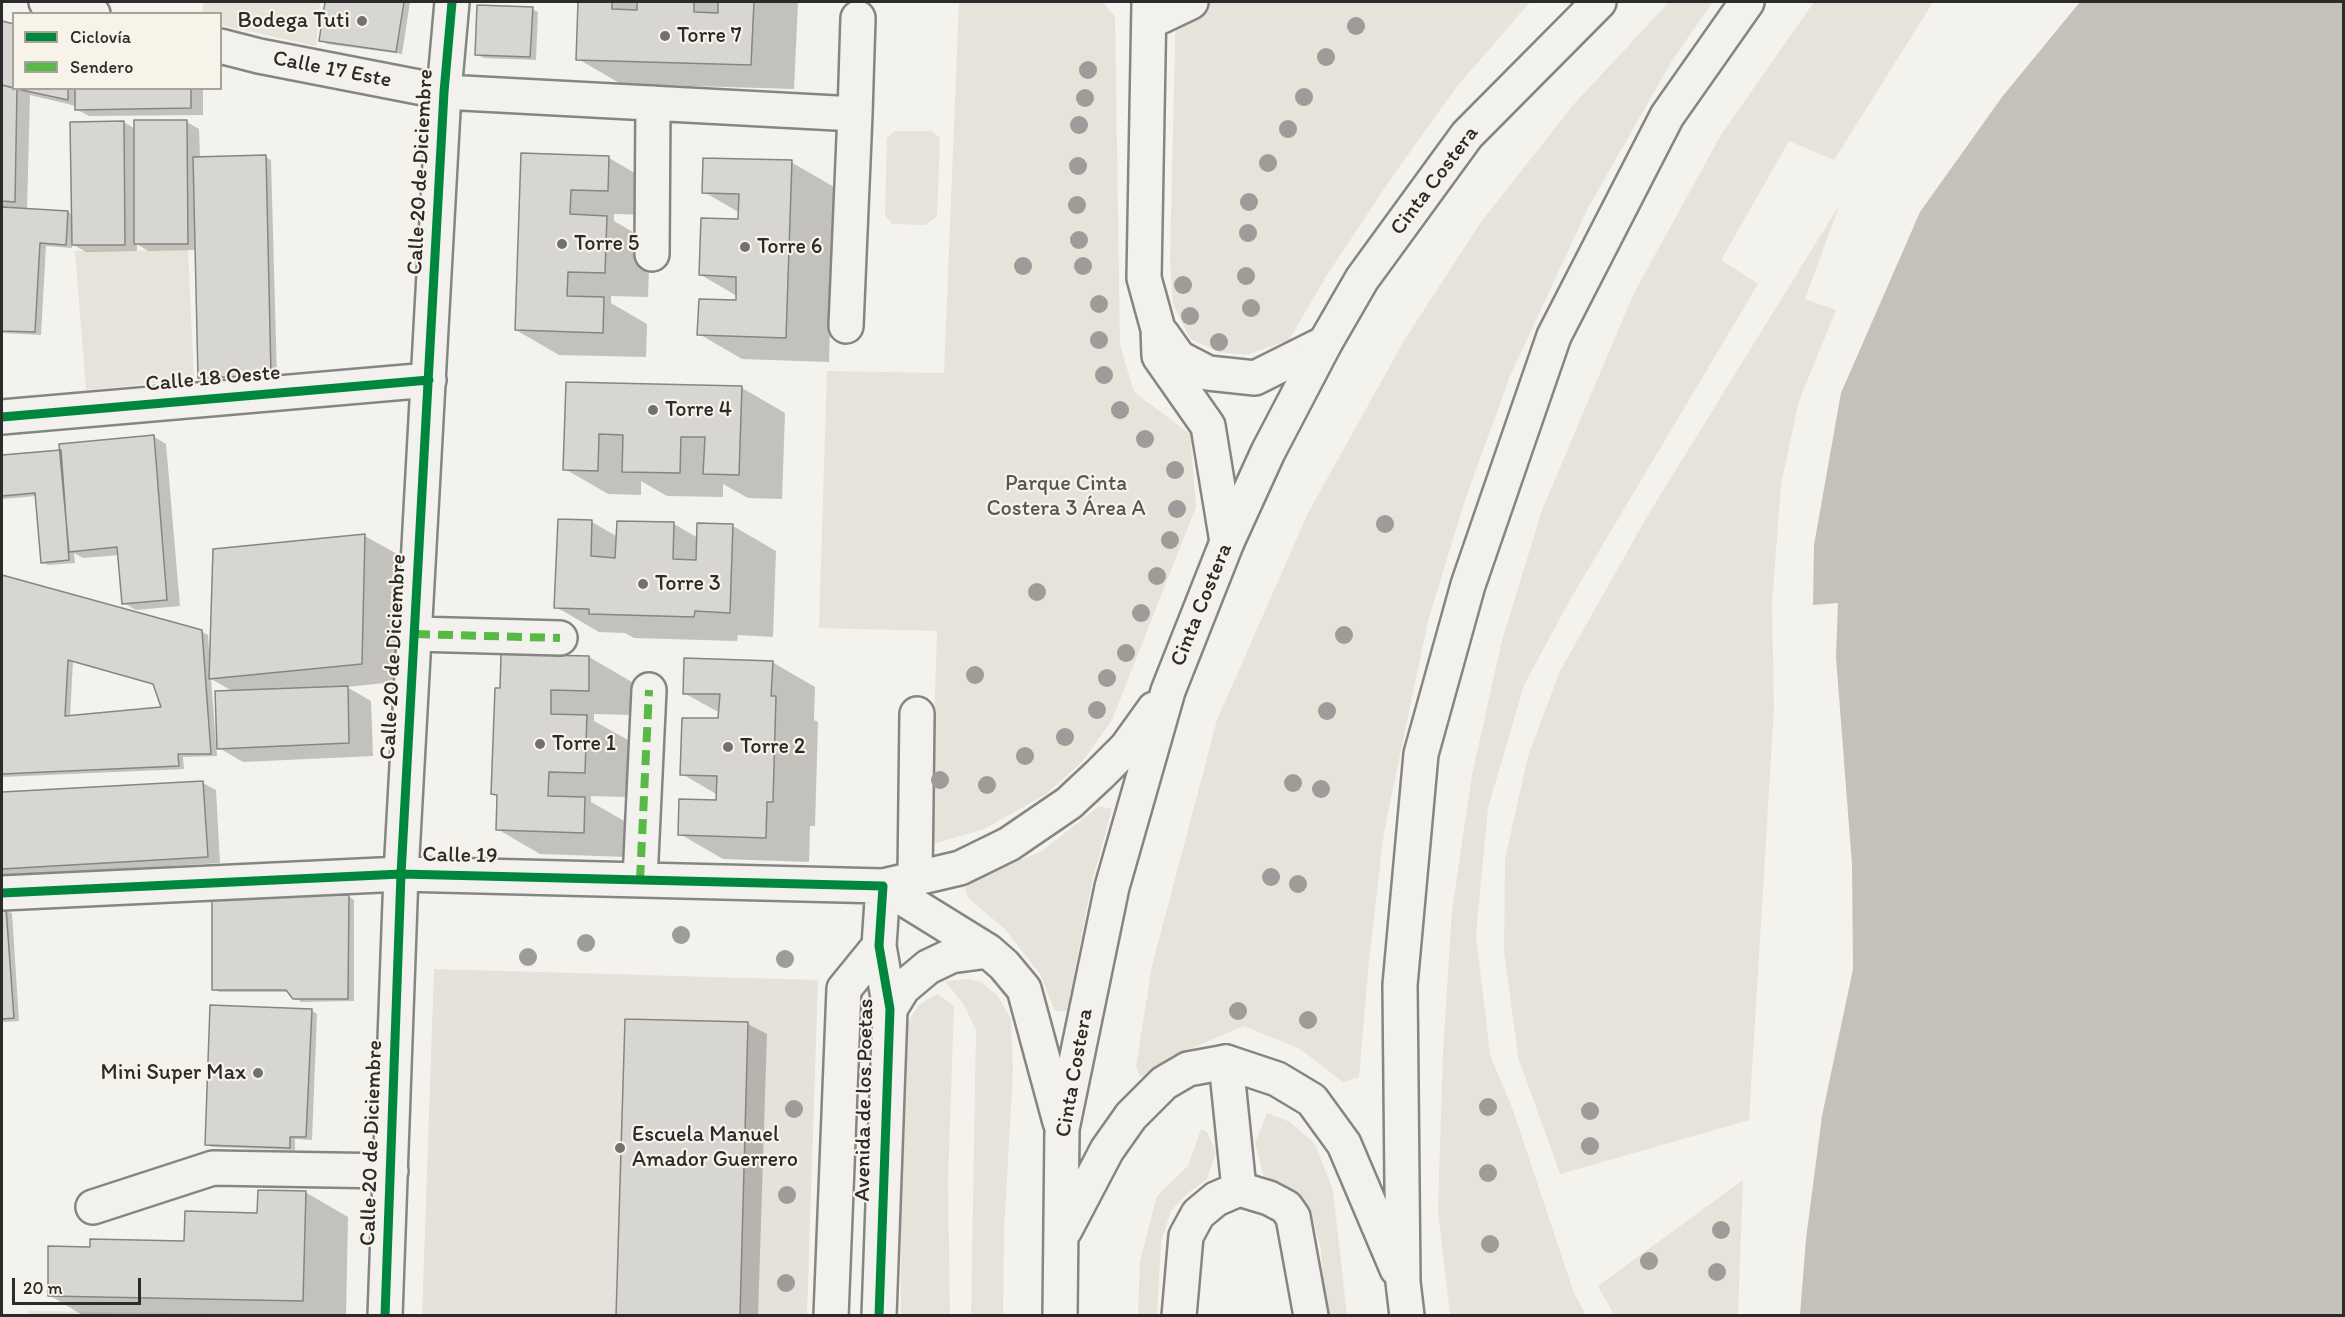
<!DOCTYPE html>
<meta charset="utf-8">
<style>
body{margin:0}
#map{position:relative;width:2345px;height:1317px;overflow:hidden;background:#f4f2ec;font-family:Itim,sans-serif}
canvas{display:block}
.frame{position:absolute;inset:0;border:3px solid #2b2b2b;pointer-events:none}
.legend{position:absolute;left:12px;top:12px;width:210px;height:78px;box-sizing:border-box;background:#f7f3e8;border:2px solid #a5a39c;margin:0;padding:8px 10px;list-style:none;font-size:18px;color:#2b2b2b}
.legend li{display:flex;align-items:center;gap:12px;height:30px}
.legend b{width:30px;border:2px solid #a5a39c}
.scale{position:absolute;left:12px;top:1278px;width:129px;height:27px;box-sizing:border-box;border:3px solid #2b2b2b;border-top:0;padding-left:8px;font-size:18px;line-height:21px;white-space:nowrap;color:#2b2b2b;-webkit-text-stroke:4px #f7f3e8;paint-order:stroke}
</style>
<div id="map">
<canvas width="2345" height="1317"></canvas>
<div class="frame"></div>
<ul class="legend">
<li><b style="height:8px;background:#00873e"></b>Ciclovía</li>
<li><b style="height:8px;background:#58b947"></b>Sendero</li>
</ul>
<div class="scale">20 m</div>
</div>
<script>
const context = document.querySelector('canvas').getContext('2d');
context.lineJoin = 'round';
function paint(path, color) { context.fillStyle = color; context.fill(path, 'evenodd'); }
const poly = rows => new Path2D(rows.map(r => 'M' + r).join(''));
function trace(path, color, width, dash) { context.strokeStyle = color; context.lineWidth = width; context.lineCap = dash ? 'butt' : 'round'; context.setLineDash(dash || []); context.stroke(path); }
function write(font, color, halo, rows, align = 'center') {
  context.font = font + ' Itim,sans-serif'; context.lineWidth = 4.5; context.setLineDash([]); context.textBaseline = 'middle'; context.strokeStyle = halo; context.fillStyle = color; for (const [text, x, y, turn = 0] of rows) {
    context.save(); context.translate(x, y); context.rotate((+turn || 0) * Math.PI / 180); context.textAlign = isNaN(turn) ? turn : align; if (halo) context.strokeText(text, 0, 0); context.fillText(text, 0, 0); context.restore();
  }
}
paint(poly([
 [434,969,818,980,807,1315,422,1316]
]), '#e5e2db');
paint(poly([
 [204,2,320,2,316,46,221,25,220,14,202,13],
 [959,2,1103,2,1115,17,1120,345,1134,392,1190,434,1196,507,1112,720,1082,762,1045,795,984,829,930,845,937,631,819,628,827,371,944,373],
 [1176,2,1530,2,1455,89,1392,177,1327,275,1289,340,1246,355,1219,352,1190,339,1173,304,1170,260],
 [1669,2,1713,2,1673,59,1588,208,1510,376,1465,500,1428,621,1384,832,1369,960,1359,1077,1343,1082,1300,1049,1244,1026,1171,1057,1153,1072,1140,1077,1136,1066,1152,966,1217,720,1308,513,1405,339,1481,222,1574,104],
 [1814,2,1933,2,1834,160,1789,141,1721,260,1758,284,1571,598,1524,685,1488,808,1476,934,1490,1055,1513,1110,1574,1293,1586,1315,1450,1315,1438,1210,1443,1053,1452,910,1472,775,1501,644,1542,510,1634,293,1721,135],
 [895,131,931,131,940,138,937,217,925,225,892,224,885,215,887,138],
 [1840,204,1805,299,1836,310,1799,401,1781,484,1772,604,1774,708,1749,1120,1560,1174,1518,1057,1504,950,1505,859,1528,756,1560,671,1648,515],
 [188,250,194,379,86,390,75,251],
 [1099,806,1112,809,1093,877,1067,1011,1055,1011,1040,974,1004,928,968,898,965,889,972,881,1042,851],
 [966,979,981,982,997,995,1011,1019,1013,1071,1004,1232,1003,1315,971,1315,976,1030,964,1005,945,981],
 [937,994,954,1006,948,1180,950,1315,901,1316,900,1179,906,1095,908,1022,919,1005],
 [1267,1113,1290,1122,1315,1144,1333,1190,1347,1315,1325,1315,1321,1249,1313,1220,1297,1196,1263,1174,1255,1143],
 [1201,1129,1207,1132,1216,1152,1207,1179,1187,1194,1171,1211,1161,1242,1157,1315,1138,1315,1140,1261,1157,1196,1188,1166],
 [1743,1180,1738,1315,1614,1315,1598,1286],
 [29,1311,338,1315,28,1316]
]), '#e6e3da');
paint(poly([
 [2080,2,2343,2,2343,1315,1800,1315,1806,1239,1822,1116,1853,969,1852,865,1836,657,1838,603,1813,605,1814,545,1841,393,1920,212,2002,97]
]), '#c4c1ba');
paint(poly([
 [327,2,410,2,402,54,327,44,321,40],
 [579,2,795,2,798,3,794,89,621,84,578,59],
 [532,9,538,12,536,60,483,58,477,54],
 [2,22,14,26,14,88,203,88,203,115,89,116,76,109,76,106,30,95,27,210,68,212,73,215,124,122,135,129,187,122,199,129,200,158,265,157,271,160,277,378,205,381,199,377,196,250,148,251,137,244,137,251,86,252,72,244,72,248,46,246,41,335,2,333],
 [522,155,609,158,652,183,650,215,614,214,614,221,650,242,648,297,611,296,611,303,647,324,646,357,559,355,516,330],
 [791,162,834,187,829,362,742,359,699,334,737,301,737,296,701,275,739,220,740,213,704,192],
 [568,383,742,388,785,413,782,499,748,498,723,484,723,497,667,496,641,481,641,495,608,494,565,469],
 [153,436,166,444,180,606,136,610,124,603,119,555,83,558,74,553,75,563,48,565,42,562,37,496,2,499,2,456,61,451],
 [592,522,618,537,674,524,698,538,733,526,776,551,773,637,738,635,737,641,634,638,625,633,599,632,556,607],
 [365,536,397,554,394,682,347,687,371,701,373,756,243,762,219,748,234,692,211,679,217,756,183,757,184,769,2,777,2,576,201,631,208,635,209,651,211,651],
 [73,662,155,685,163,708,70,717],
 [503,655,589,657,632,682,631,715,594,714,594,721,630,741,628,797,591,796,591,802,628,823,627,857,540,854,497,829,498,796,493,793],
 [772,662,815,687,814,720,818,722,815,826,810,826,809,862,723,859,680,834,717,802,718,795,682,774,720,720,720,713,684,693],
 [203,783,216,790,220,863,2,876,2,794],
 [348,896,354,900,354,1001,301,1002,290,992,219,992,213,989],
 [2,910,12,913,19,1021,2,1022],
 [311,1010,317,1014,312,1140,295,1139,295,1150,212,1147,206,1144],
 [748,1024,767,1034,758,1316,617,1316],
 [305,1192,348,1217,346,1316,84,1316,49,1295,91,1249,185,1242,258,1214]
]), '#0003');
const building = poly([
 [325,2,404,2,396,52,319,41,325,2],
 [578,2,612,2,612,9,637,10,637,2,694,2,694,12,718,13,718,2,754,2,751,65,576,60,578,2],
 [477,5,533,7,530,57,475,55,477,5],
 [2,21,14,24,14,88,2,85,2,21],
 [2,85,17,89,15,202,2,201,2,85],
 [16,88,68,88,68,100,17,89,16,88],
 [75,88,191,88,191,108,75,110,75,88],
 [134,120,187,120,188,244,134,244,134,120],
 [124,121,125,245,72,245,70,122,124,121],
 [521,153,609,156,608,191,571,190,570,214,607,216,605,273,568,272,567,296,604,297,603,333,515,330,521,153],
 [266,155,271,375,198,378,193,157,266,155],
 [703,158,792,160,786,338,697,335,699,299,736,300,736,277,699,275,701,218,738,219,739,194,702,193,703,158],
 [2,207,68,211,66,245,40,243,35,332,2,331,2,207],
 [566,382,742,386,739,475,703,474,705,437,681,437,680,473,622,472,623,435,599,434,598,471,563,470,566,382],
 [154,435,167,600,122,604,117,547,69,552,59,444,154,435],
 [61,450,69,560,41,563,35,493,2,496,2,455,61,450],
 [558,519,592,520,591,556,615,558,617,521,674,522,673,559,696,560,697,523,733,524,730,613,695,611,694,617,589,614,589,609,554,608,558,519],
 [365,534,362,664,209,679,213,549,365,534],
 [2,575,202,630,211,754,178,754,179,766,2,774,2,575],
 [68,660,153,684,161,707,65,716,68,660],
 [501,654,589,656,589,691,551,690,551,714,587,715,585,773,549,772,548,796,585,797,584,833,496,830,497,795,491,794,495,688,500,688,501,654],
 [684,658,773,661,771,696,776,696,773,802,767,802,766,838,678,835,679,799,716,800,717,776,680,775,682,718,718,718,720,694,683,694,684,658],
 [348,686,349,743,217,749,215,691,348,686],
 [203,781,208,857,2,869,2,792,203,781],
 [212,895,349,895,348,999,293,999,286,990,212,990,212,895],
 [2,908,6,908,14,1018,2,1019,2,908],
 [210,1005,312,1009,306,1137,290,1137,290,1148,205,1145,210,1005],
 [625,1019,748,1022,740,1316,616,1316,625,1019],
 [258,1190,306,1191,303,1301,48,1296,48,1246,90,1247,90,1239,184,1241,185,1211,257,1213,258,1190]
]);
paint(building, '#d7d6d2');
trace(building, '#858582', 1.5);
const minor = poly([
 [46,2,93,14],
 [1149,2,1144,278,1158,329,1159,356,1208,426,1227,542],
 [1149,22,1191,2],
 [220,46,259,56,444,92,855,114,846,326],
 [855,114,858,18],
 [652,254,653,103],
 [1162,334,1179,358,1208,373,1255,378,1325,343],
 [2,417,429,380],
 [415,634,560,638],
 [915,878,917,714],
 [640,880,649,690],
 [2,893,401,874,883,886,879,946,890,1009,879,1316],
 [1226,1062,1239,1189],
 [93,1207,213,1168,391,1171],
 [385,1316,401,874,444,92,452,2],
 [831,1316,844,989,879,946],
 [1179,1316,1186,1236,1198,1214,1216,1199,1239,1189,1269,1198,1286,1207,1293,1217,1311,1316]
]);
const major = poly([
 [883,886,960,868,1009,844,1069,803,1100,774,1126,748,1154,709],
 [883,886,988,951,1004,965,1024,989,1060,1122],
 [890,1009,903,988,928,967,951,956,988,951],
 [1065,1230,1107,1150,1131,1116,1164,1083,1188,1069,1226,1062,1277,1079,1312,1100,1344,1144,1397,1269],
 [1060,1316,1062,1129,1112,887,1168,691,1227,542,1268,452,1325,343,1362,279,1467,135,1599,2],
 [1407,1316,1403,1282,1400,985,1421,754,1468,585,1554,336,1667,116,1747,2]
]);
trace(minor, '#858582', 38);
trace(major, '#858582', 38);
trace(minor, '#f2f1ed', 33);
trace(major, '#f2f1ed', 33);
trace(poly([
 [415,634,560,638],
 [640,880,649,690]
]), '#58b947', 8, [15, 8]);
trace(poly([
 [2,417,429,380],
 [2,893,401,874,883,886,879,946,890,1009,879,1316],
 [385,1316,401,874,444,92,452,2]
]), '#00873e', 9);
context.fillStyle = '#9e9c98';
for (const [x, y] of [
 [1356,26],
 [1326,57],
 [1088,70],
 [1304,97],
 [1085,98],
 [1079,125],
 [1288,129],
 [1268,163],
 [1078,166],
 [1249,202],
 [1077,205],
 [1248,233],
 [1079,240],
 [1023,266],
 [1083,266],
 [1246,276],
 [1183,285],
 [1099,304],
 [1251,308],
 [1190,316],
 [1099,340],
 [1219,342],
 [1104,375],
 [1120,410],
 [1145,439],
 [1175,470],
 [1177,509],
 [1385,524],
 [1170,540],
 [1157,576],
 [1037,592],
 [1141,613],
 [1344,635],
 [1126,653],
 [975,675],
 [1107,678],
 [1097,710],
 [1327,711],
 [1065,737],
 [1025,756],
 [940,780],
 [1293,783],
 [987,785],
 [1321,789],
 [1271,877],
 [1298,884],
 [681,935],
 [586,943],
 [528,957],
 [785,959],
 [1238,1011],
 [1308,1020],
 [1488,1107],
 [794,1109],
 [1590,1111],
 [1590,1146],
 [1488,1173],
 [787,1195],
 [1721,1230],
 [1490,1244],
 [1649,1261],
 [1717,1272],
 [786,1283]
]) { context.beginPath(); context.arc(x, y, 9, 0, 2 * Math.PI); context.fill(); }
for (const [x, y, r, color] of [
 [362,21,6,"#71716f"],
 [665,36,6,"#71716f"],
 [562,244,6,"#71716f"],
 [745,247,6,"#71716f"],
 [653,410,6,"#71716f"],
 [643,584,6,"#71716f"],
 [540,744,6,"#71716f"],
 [728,747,6,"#71716f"],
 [258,1073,6,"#71716f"],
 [620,1148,6,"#71716f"]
]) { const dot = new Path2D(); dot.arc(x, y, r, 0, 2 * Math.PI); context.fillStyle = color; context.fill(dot); trace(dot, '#f7f3e8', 2); }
write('22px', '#2b2b2b', '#f7f3e8', [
 ["Bodega Tuti",350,21,"right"],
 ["Torre 7",677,36],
 ["Torre 5",574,244],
 ["Torre 6",757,247],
 ["Torre 4",665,410],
 ["Torre 3",655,584],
 ["Torre 1",552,744],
 ["Torre 2",740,747],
 ["Mini Super Max",246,1073,"right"],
 ["Escuela Manuel",632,1135],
 ["Amador Guerrero",632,1160]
], 'left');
write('22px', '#2b2b2b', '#f7f3e8', [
 ["Calle 17 Este",332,70,11],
 ["Calle 20 de Diciembre",421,172,-87],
 ["Cinta Costera",1435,181,-53],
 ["Calle 18 Oeste",213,379,-5],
 ["Cinta Costera",1202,605,-68],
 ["Calle 20 de Diciembre",394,657,-87],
 ["Calle 19",460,856,1],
 ["Cinta Costera",1075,1073,-80],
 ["Avenida de los Poetas",865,1100,-89],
 ["Calle 20 de Diciembre",372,1143,-88]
]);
write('22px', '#575653', '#f7f3e8', [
 ["Parque Cinta",1066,484],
 ["Costera 3 Área A",1066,509]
]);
</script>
